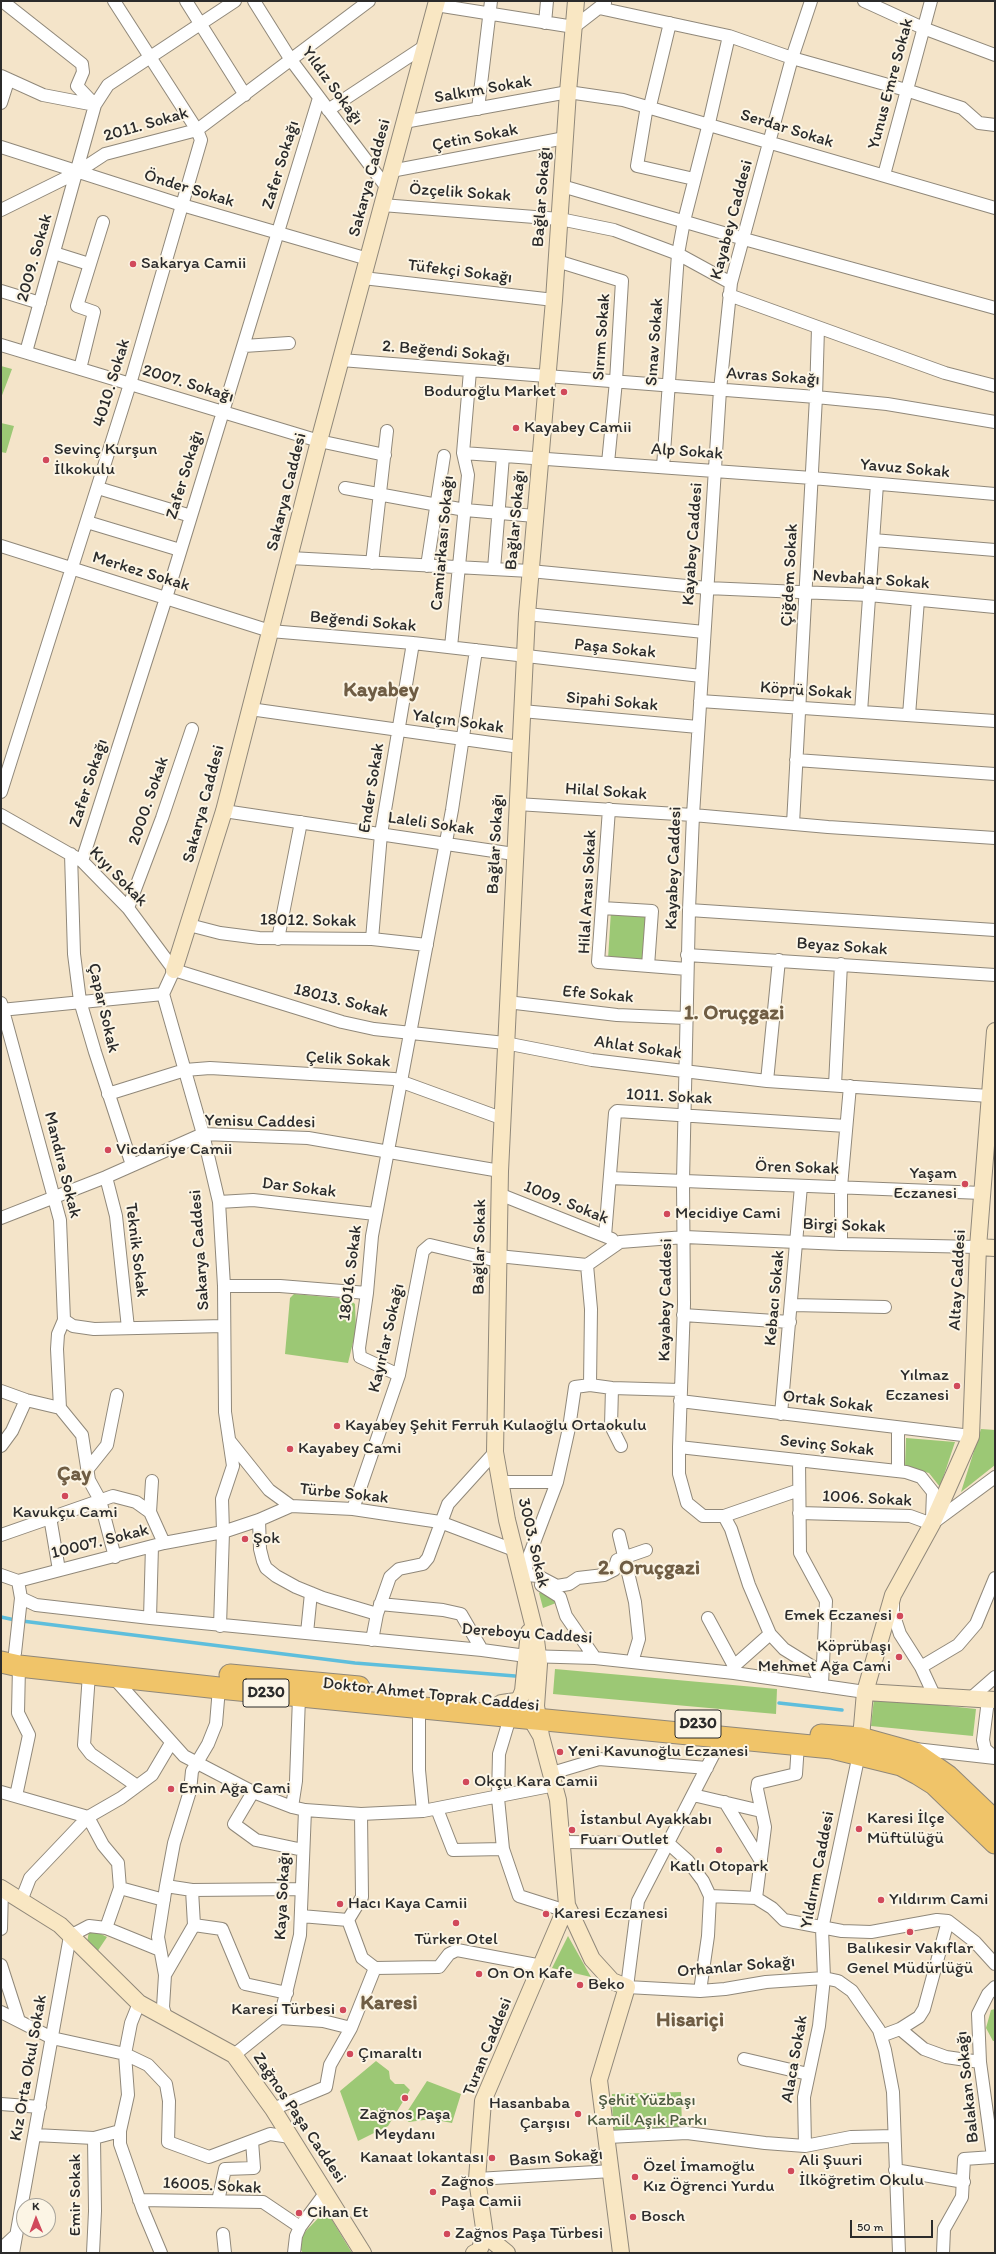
<!DOCTYPE html>
<meta charset="utf-8">
<style>
body{margin:0}
#map{position:relative;width:996px;height:2254px;overflow:hidden;background:#f4e4c9;font-family:Itim,sans-serif}
canvas{display:block}
.frame{position:absolute;inset:0;border:2px solid #2b2b2b;pointer-events:none}
.north{position:absolute;left:16px;top:2198px;width:40px;height:40px;box-sizing:border-box;background:#fcf5e5;border:1px solid #a8a49b;border-radius:50%;rotate:359deg;font-size:11px;font-weight:700;line-height:16px;text-align:center;color:#2b2b2b}
.north::after{content:'';display:block;margin:auto;width:14px;height:18px;background:#d1495b;clip-path:polygon(50% 0,100% 100%,50% 72%,0 100%)}
.scale{position:absolute;left:850px;top:2220px;width:83px;height:18px;box-sizing:border-box;border:2px solid #2b2b2b;border-top:0;padding-left:5px;font-size:12px;line-height:14px;white-space:nowrap;color:#2b2b2b;-webkit-text-stroke:3px #fcf5e5;paint-order:stroke}
</style>
<div id="map">
<canvas width="996" height="2254"></canvas>
<div class="frame"></div>
<div class="north">K</div>
<div class="scale">50 m</div>
</div>
<script>
const context = document.querySelector('canvas').getContext('2d');
context.lineJoin = 'round';
function paint(path, color) { context.fillStyle = color; context.fill(path, 'evenodd'); }
const poly = rows => new Path2D(rows.map(r => 'M' + r).join(''));
function trace(path, color, width, dash) { context.strokeStyle = color; context.lineWidth = width; context.lineCap = dash ? 'butt' : 'round'; context.setLineDash(dash || []); context.stroke(path); }
function write(font, color, halo, rows, align = 'center') {
  context.font = font + ' Itim,sans-serif'; context.lineWidth = 4; context.setLineDash([]); context.textBaseline = 'middle'; context.strokeStyle = halo; context.fillStyle = color; for (const [text, x, y, turn = 0] of rows) {
    context.save(); context.translate(x, y); context.rotate((+turn || 0) * Math.PI / 180); context.textAlign = isNaN(turn) ? turn : align; if (halo) context.strokeText(text, 0, 0); context.fillText(text, 0, 0); context.restore();
  }
}
paint(poly([
 [1,366,12,369,1,398],
 [1,423,14,426,6,453,1,452],
 [611,911,648,914,645,961,608,959],
 [294,1294,349,1299,355,1304,356,1330,348,1363,285,1354,290,1298],
 [981,1429,995,1430,995,1465,961,1492],
 [906,1438,955,1442,940,1487,929,1473,905,1467],
 [542,1591,556,1600,556,1603,543,1608,539,1593],
 [555,1669,777,1689,776,1714,553,1694],
 [874,1698,976,1709,973,1736,871,1726],
 [93,1930,107,1937,97,1952,87,1943,89,1931],
 [568,1936,591,1977,552,1968],
 [995,2009,995,2041,993,2041,986,2028,991,2010],
 [376,2061,389,2071,390,2079,395,2084,404,2084,410,2090,388,2126,358,2141,340,2091],
 [427,2081,461,2094,452,2123,431,2119,409,2122,403,2118],
 [681,2092,682,2128,613,2130,612,2094],
 [326,2210,352,2253,303,2253,301,2250,302,2235]
]), '#9cc875');
trace(poly([
 [1,1617,15,1620],
 [22,1621,355,1663,515,1676],
 [779,1703,842,1710]
]), '#5ebedc', 3.5);
const street = poly([
 [186,1,245,95],
 [254,1,291,60,387,188],
 [811,1,792,58,731,283,720,390,693,815,689,910,683,1181,684,1304,679,1447,679,1474,687,1503,703,1516,724,1516,731,1529,749,1585,770,1634,784,1649,813,1667,822,1686],
 [864,1,923,28,995,55],
 [6,4,82,64,83,72,77,86,95,105],
 [436,5,574,27,605,3],
 [599,8,729,36,792,58,906,90,962,108,979,123,995,125],
 [545,23,547,1],
 [1,76,43,95,95,105],
 [1,103,8,81],
 [647,106,637,166,694,179],
 [650,106,670,23],
 [478,109,491,1],
 [328,110,425,46],
 [404,122,568,92,623,100,995,208],
 [1,147,182,205,368,259],
 [391,171,565,138],
 [884,175,931,1],
 [562,186,744,239,995,308],
 [382,205,560,219,614,230,678,254,731,283],
 [1,210,76,173,105,154,197,130,369,1],
 [54,253,89,264],
 [557,261,622,281,616,381,608,463],
 [363,278,554,300],
 [1,291,40,303],
 [729,295,945,373,995,386],
 [1,345,319,441,385,455],
 [244,346,289,343],
 [26,352,95,105,108,85,235,1],
 [341,360,816,397,887,404,995,422],
 [80,369,94,312,77,306,103,222],
 [463,453,812,478,995,494],
 [663,467,678,254,684,221,709,123,729,36],
 [98,488,191,516],
 [345,488,465,510,535,516],
 [87,522,180,550],
 [873,540,995,550],
 [1,546,270,631,413,643,701,676],
 [290,558,530,571,707,588,869,595,995,607],
 [372,563,387,431],
 [427,566,444,456],
 [494,569,503,456],
 [527,614,704,632],
 [451,647,468,475,463,453,470,371],
 [700,701,995,721],
 [250,709,520,747],
 [522,711,698,727],
 [861,712,877,484],
 [909,715,918,600],
 [796,760,995,774],
 [1,792,130,384,201,140,197,130,114,1],
 [517,804,693,815,828,827,995,838],
 [609,809,598,962,687,969],
 [224,811,514,854],
 [1,815,82,861,128,908,174,970],
 [793,824,816,397,818,328],
 [71,854,74,954,80,1001,95,1052,132,1165],
 [82,861,166,598,319,98],
 [128,908,162,818,192,729],
 [602,908,652,911,648,966],
 [689,910,995,930],
 [189,925,220,933,259,938,372,939,427,945],
 [278,939,301,822],
 [372,939,381,834,413,643],
 [687,955,995,975],
 [174,970,342,1022,374,1029,505,1043,592,1060,767,1081,989,1096],
 [174,970,163,994,203,1134,219,1202,224,1286,225,1412,233,1466,222,1499,223,1532,220,1626],
 [507,1002,617,1015,686,1018],
 [1,1003,60,1220,64,1320,73,1326,94,1329,224,1326],
 [1,1010,163,994],
 [767,1081,779,960],
 [835,1085,841,964],
 [108,1094,185,1070,210,1068,394,1079,501,1118],
 [106,1177,116,1216,128,1328],
 [610,1178,982,1193],
 [499,1194,612,1239],
 [219,1202,253,1200,375,1214],
 [1,1218,106,1177,203,1134,308,1138,500,1171],
 [605,1236,615,1113,617,1111,846,1126],
 [841,1244,841,1187,850,1086],
 [498,1256,587,1265,591,1309,590,1385,612,1388,680,1390],
 [587,1265,620,1242,685,1237,841,1244,978,1247],
 [224,1286,280,1286,367,1293],
 [792,1305,885,1307],
 [683,1315,790,1322],
 [399,1375,360,1357,359,1348,367,1293,372,1236,452,810,476,650],
 [612,1388,611,1426,621,1446],
 [1,1391,26,1400,60,1408,82,1435,89,1480,100,1500,115,1557],
 [680,1401,971,1436],
 [60,1408,57,1349,58,1334,64,1320],
 [781,1414,801,1186],
 [898,1428,898,1471],
 [229,1440,269,1490,291,1506,353,1509,440,1522,514,1550],
 [1,1446,12,1431,26,1400],
 [679,1447,906,1472,921,1477,933,1492,932,1518],
 [799,1460,800,1553,826,1601,822,1684],
 [87,1470,107,1445,117,1395],
 [152,1481,150,1512,164,1543],
 [500,1482,557,1482],
 [353,1509,399,1375,423,1251,430,1245,498,1261],
 [799,1513,910,1516,932,1524],
 [724,1516,799,1490],
 [50,1517,59,1570],
 [259,1520,260,1549,263,1561,266,1568,276,1576,296,1587,323,1598,377,1614],
 [933,1523,995,1477],
 [1,1535,113,1496,136,1502,150,1512],
 [619,1535,635,1602,639,1639,632,1662],
 [152,1546,150,1618,482,1650,526,1656,595,1658,632,1662,734,1673,865,1692],
 [1,1575,18,1581],
 [527,1575,526,1564,557,1482,569,1428,575,1387,590,1385],
 [527,1575,538,1576,557,1586,569,1584,578,1578,604,1575,614,1570,617,1560,646,1550],
 [541,1585,560,1597,566,1616,595,1658],
 [21,1598,36,1605,150,1618],
 [893,1602,893,1613,900,1634,921,1667,934,1695],
 [380,1604,443,1610,461,1614,482,1650],
 [708,1618,734,1666,734,1673],
 [307,1633,311,1593],
 [372,1640,377,1614,390,1577,399,1569,423,1564,428,1558,448,1504,495,1452],
 [15,1653,21,1598,18,1581,164,1543,223,1532,259,1520,291,1506],
 [734,1666,770,1634],
 [921,1667,958,1645,976,1624,995,1578],
 [89,1674,84,1745,91,1754,137,1786],
 [113,1677,184,1756,253,1792,292,1807,305,1810,361,1814,423,1811,555,1785],
 [971,1698,995,1677],
 [988,1700,983,1740,985,1749,995,1758],
 [419,1713,419,1770,423,1811],
 [508,1724,499,1754,498,1798,503,1849,519,1896,563,1910],
 [723,1736,638,1901,627,1987,700,1991,725,1989,766,1982,824,1978,838,1981,852,1991,879,2030,885,2050,893,2092,899,2253],
 [915,1749,995,1758],
 [552,1773,599,1759,707,1768],
 [1,1792,88,1817,103,1845,118,1863,120,1888],
 [253,1792,234,1824,256,1840,303,1850],
 [693,1795,761,1811],
 [16,1796,29,1735,18,1713,19,1666],
 [725,1802,761,1861],
 [292,1807,296,1781,299,1697],
 [437,1809,453,1850,503,1849],
 [361,1814,362,1897,348,1920,362,1958,375,1968],
 [562,1842,668,1843],
 [668,1843,688,1861,703,1881,710,1896,708,1936,700,1991],
 [166,1886,192,1890,301,1889],
 [192,1890,194,1925,222,1929,245,1984,287,1993],
 [710,1896,756,1898,772,1908,784,1920,842,1931,871,1932,937,1920,948,1921,975,1942,995,1964],
 [756,1898,765,1827,757,1789,758,1783,796,1774,798,1744],
 [21,1901,30,1878,88,1817,121,1798,152,1775,171,1743],
 [301,1916,348,1920],
 [106,1928,120,1888,164,1900],
 [1,1929,2,1888],
 [1,1965,19,2021],
 [165,1975,194,1925],
 [139,2003,131,2023,125,2054,128,2095,120,2131,120,2144,143,2210,161,2253],
 [1,2012,52,2038,125,2054,148,2065,166,2084,169,2101,168,2142,209,2157,270,2134,290,2137],
 [166,2018,163,2007,165,1975,158,1937,166,1886,174,1843,190,1791,192,1771,208,1744,216,1724,219,1688],
 [280,2018,323,2021,351,2028],
 [900,2029,924,2049,946,2057,980,2062],
 [881,2036,900,2029,919,2017,924,2009,948,1921],
 [234,2055,280,2018,300,1935,305,1810],
 [744,2059,808,2074],
 [1,2104,40,2107],
 [273,2109,326,2087,330,2065,351,2028,375,1968,439,1967,449,1954,457,1950,542,1966],
 [35,2135,94,2138,120,2131],
 [608,2137,687,2133,765,2143,805,2146,851,2137,894,2136],
 [805,2146,804,2097,819,2026,824,1978,822,1929,859,1754],
 [895,2170,964,2182],
 [477,2179,612,2171],
 [139,2200,263,2202,300,2227],
 [218,2201,225,2169,254,2168,252,2141],
 [223,2234,225,2253],
 [1,2249,16,2235],
 [13,2253,70,1936,89,1926,106,1928,160,1950],
 [93,2253,95,2211,94,2138],
 [294,2253,296,2236,300,2227,326,2192],
 [943,2253,944,2229,962,2197,964,2159,993,2157,980,2062,978,2014,988,1994,995,1987]
]);
const secondary = poly([
 [174,970,224,811,319,441,437,1],
 [978,1247,995,1248],
 [865,1692,995,1700],
 [501,1703,528,1714,541,1736,558,1800,567,1905,592,1959,612,1981,627,1987,599,2080,621,2253],
 [502,1703,516,1701,520,1698,523,1691,529,1632],
 [541,1736,536,1706,539,1664,535,1632,507,1520,495,1452,500,1171,527,614,554,300,568,92,576,1],
 [861,1738,865,1692,893,1595,932,1524,971,1436,978,1247,995,1031],
 [1,1888,60,1925,139,2003,234,2055,273,2109,363,2253],
 [485,2235,507,2253],
 [474,2253,479,2251,485,2235,477,2179,483,2101,567,1905]
]);
const highway = poly([
 [1,1662,19,1666,219,1688,832,1748,901,1765,918,1774,934,1784,995,1843],
 [230,1675,359,1687],
 [821,1735,861,1738,915,1753,948,1776,995,1821]
]);
trace(street, '#90887a', 14);
trace(secondary, '#90887a', 18);
trace(highway, '#90887a', 23);
trace(street, '#fff', 12);
trace(secondary, '#f9e7c3', 16);
trace(highway, '#f0c469', 21);
for (const [x, y, r, color] of [
 [133,264,4,"#d1495b"],
 [564,392,4,"#d1495b"],
 [516,428,4,"#d1495b"],
 [46,460,4,"#d1495b"],
 [108,1150,4,"#d1495b"],
 [965,1184,4,"#d1495b"],
 [667,1214,4,"#d1495b"],
 [957,1386,4,"#d1495b"],
 [337,1426,4,"#d1495b"],
 [290,1449,4,"#d1495b"],
 [65,1496,4,"#d1495b"],
 [245,1539,4,"#d1495b"],
 [900,1616,4,"#d1495b"],
 [899,1657,4,"#d1495b"],
 [560,1752,4,"#d1495b"],
 [466,1782,4,"#d1495b"],
 [171,1789,4,"#d1495b"],
 [859,1829,4,"#d1495b"],
 [572,1830,4,"#d1495b"],
 [719,1850,4,"#d1495b"],
 [881,1900,4,"#d1495b"],
 [340,1904,4,"#d1495b"],
 [546,1914,4,"#d1495b"],
 [456,1923,4,"#d1495b"],
 [910,1932,4,"#d1495b"],
 [479,1974,4,"#d1495b"],
 [580,1985,4,"#d1495b"],
 [343,2010,4,"#d1495b"],
 [350,2054,4,"#d1495b"],
 [405,2098,4,"#d1495b"],
 [578,2114,4,"#d1495b"],
 [492,2158,4,"#d1495b"],
 [791,2171,4,"#d1495b"],
 [635,2177,4,"#d1495b"],
 [433,2192,4,"#d1495b"],
 [299,2213,4,"#d1495b"],
 [633,2217,4,"#d1495b"],
 [447,2234,4,"#d1495b"]
]) { const dot = new Path2D(); dot.arc(x, y, r, 0, 2 * Math.PI); context.fillStyle = color; context.fill(dot); trace(dot, '#fcf5e5', 1.5); }
for (const [x, y, w] of [
 [266,1693,46],
 [698,1724,46]
]) { const box = new Path2D(); box.roundRect(x - w / 2, y - 14, w, 28, 3); context.fillStyle = '#fcf5e5'; context.fill(box); trace(box, '#2b2b2b', 1); }
write('bold 16px', '#2b2b2b', null, [
 ["D230",266,1693],
 ["D230",698,1724]
]);
write('17px', '#2b2b2b', '#fcf5e5', [
 ["Yunus Emre Sokak",891,84,-75],
 ["Yıldız Sokağı",332,86,54],
 ["Salkım Sokak",483,90,-10],
 ["2011. Sokak",146,125,-16],
 ["Serdar Sokak",787,129,17],
 ["Çetin Sokak",475,138,-11],
 ["Zafer Sokağı",281,165,-73],
 ["Sakarya Caddesi",370,178,-75],
 ["Önder Sokak",189,189,17],
 ["Özçelik Sokak",460,193,4],
 ["Bağlar Sokağı",542,197,-86],
 ["Kayabey Caddesi",732,220,-75],
 ["2009. Sokak",35,258,-74],
 ["Tüfekçi Sokağı",460,272,7],
 ["Sırım Sokak",602,337,-86],
 ["Sınav Sokak",655,342,-86],
 ["2. Beğendi Sokağı",446,352,5],
 ["Avras Sokağı",773,377,4],
 ["4010. Sokak",112,383,-73],
 ["2007. Sokağı",188,384,17],
 ["Alp Sokak",687,452,4],
 ["Yavuz Sokak",905,469,5],
 ["Zafer Sokağı",185,475,-73],
 ["Sakarya Caddesi",287,492,-76],
 ["Bağlar Sokağı",516,520,-85],
 ["Camiarkası Sokağı",443,543,-85],
 ["Kayabey Caddesi",693,544,-86],
 ["Merkez Sokak",141,572,17],
 ["Çiğdem Sokak",790,575,-87],
 ["Nevbahar Sokak",871,580,4],
 ["Beğendi Sokak",363,622,5],
 ["Paşa Sokak",615,649,6],
 ["Köprü Sokak",806,691,4],
 ["Sipahi Sokak",612,702,5],
 ["Yalçın Sokak",458,722,8],
 ["Zafer Sokağı",89,783,-72],
 ["Ender Sokak",372,788,-81],
 ["Hilal Sokak",606,792,4],
 ["2000. Sokak",149,801,-71],
 ["Sakarya Caddesi",204,804,-75],
 ["Laleli Sokak",431,824,8],
 ["Bağlar Sokağı",496,844,-87],
 ["Kayabey Caddesi",674,868,-88],
 ["Kıyı Sokak",118,877,46],
 ["Hilal Arası Sokak",588,892,-87],
 ["18012. Sokak",308,921,1],
 ["Beyaz Sokak",842,947,4],
 ["Efe Sokak",598,995,5],
 ["18013. Sokak",341,1001,14],
 ["Çapar Sokak",103,1008,77],
 ["Ahlat Sokak",638,1048,8],
 ["Çelik Sokak",348,1060,3],
 ["1011. Sokak",669,1097,3],
 ["Yenisu Caddesi",260,1122,1],
 ["Mandıra Sokak",62,1165,76],
 ["Ören Sokak",797,1168,2],
 ["Dar Sokak",299,1188,7],
 ["1009. Sokak",566,1203,22],
 ["Birgi Sokak",844,1226,2],
 ["Bağlar Sokak",480,1247,-89],
 ["Teknik Sokak",136,1250,83],
 ["Sakarya Caddesi",200,1250,-94],
 ["18016. Sokak",351,1273,-83],
 ["Altay Caddesi",958,1280,-87],
 ["Kebacı Sokak",775,1298,-85],
 ["Kayabey Caddesi",666,1300,-89],
 ["Kayırlar Sokağı",387,1338,-77],
 ["Ortak Sokak",828,1402,7],
 ["Sevinç Sokak",827,1446,6],
 ["Türbe Sokak",344,1494,6],
 ["1006. Sokak",867,1499,3],
 ["10007. Sokak",100,1542,-14],
 ["3003. Sokak",533,1543,77],
 ["Dereboyu Caddesi",527,1634,4],
 ["Doktor Ahmet Toprak Caddesi",431,1695,6],
 ["Yıldırım Caddesi",818,1870,-79],
 ["Kaya Sokağı",283,1896,-87],
 ["Orhanlar Sokağı",736,1967,-5],
 ["Turan Caddesi",488,2047,-68],
 ["Alaca Sokak",795,2059,-80],
 ["Kız Orta Okul Sokak",29,2068,-80],
 ["Balakan Sokağı",968,2087,-96],
 ["Zağnos Paşa Caddesi",299,2118,56],
 ["Basın Sokağı",556,2158,-4],
 ["16005. Sokak",212,2186,3],
 ["Emir Sokak",76,2195,-90]
]);
write('17px', '#2b2b2b', '#fcf5e5', [
 ["Sakarya Camii",141,264],
 ["Boduroğlu Market",556,392,"right"],
 ["Kayabey Camii",524,428],
 ["Sevinç Kurşun",54,450],
 ["İlkokulu",54,470],
 ["Vicdaniye Camii",116,1150],
 ["Yaşam",957,1174,"right"],
 ["Eczanesi",957,1194,"right"],
 ["Mecidiye Cami",675,1214],
 ["Yılmaz",949,1376,"right"],
 ["Eczanesi",949,1396,"right"],
 ["Kayabey Şehit Ferruh Kulaoğlu Ortaokulu",345,1426],
 ["Kayabey Cami",298,1449],
 ["Kavukçu Cami",65,1513,"center"],
 ["Şok",253,1539],
 ["Emek Eczanesi",892,1616,"right"],
 ["Köprübaşı",891,1647,"right"],
 ["Mehmet Ağa Cami",891,1667,"right"],
 ["Yeni Kavunoğlu Eczanesi",568,1752],
 ["Okçu Kara Camii",474,1782],
 ["Emin Ağa Cami",179,1789],
 ["Karesi İlçe",867,1819],
 ["Müftülüğü",867,1839],
 ["İstanbul Ayakkabı",580,1820],
 ["Fuarı Outlet",580,1840],
 ["Katlı Otopark",719,1867,"center"],
 ["Yıldırım Cami",889,1900],
 ["Hacı Kaya Camii",348,1904],
 ["Karesi Eczanesi",554,1914],
 ["Türker Otel",456,1940,"center"],
 ["Balıkesir Vakıflar",910,1949,"center"],
 ["Genel Müdürlüğü",910,1969,"center"],
 ["On On Kafe",487,1974],
 ["Beko",588,1985],
 ["Karesi Türbesi",335,2010,"right"],
 ["Çınaraltı",358,2054],
 ["Hasanbaba",570,2104,"right"],
 ["Çarşısı",570,2124,"right"],
 ["Zağnos Paşa",405,2115,"center"],
 ["Meydanı",405,2135,"center"],
 ["Kanaat lokantası",484,2158,"right"],
 ["Ali Şuuri",799,2161],
 ["İlköğretim Okulu",799,2181],
 ["Özel İmamoğlu",643,2167],
 ["Kız Öğrenci Yurdu",643,2187],
 ["Zağnos",441,2182],
 ["Paşa Camii",441,2202],
 ["Cihan Et",307,2213],
 ["Bosch",641,2217],
 ["Zağnos Paşa Türbesi",455,2234]
], 'left');
write('17px', '#4d5a41', '#fcf5e5', [
 ["Şehit Yüzbaşı",647,2101],
 ["Kamil Aşık Parkı",647,2121]
]);
write('bold 21px', '#6f5d44', '#fcf5e5', [
 ["Kayabey",381,691],
 ["1. Oruçgazi",734,1014],
 ["Çay",74,1475],
 ["2. Oruçgazi",649,1569],
 ["Karesi",389,2004],
 ["Hisariçi",690,2021]
]);
</script>
